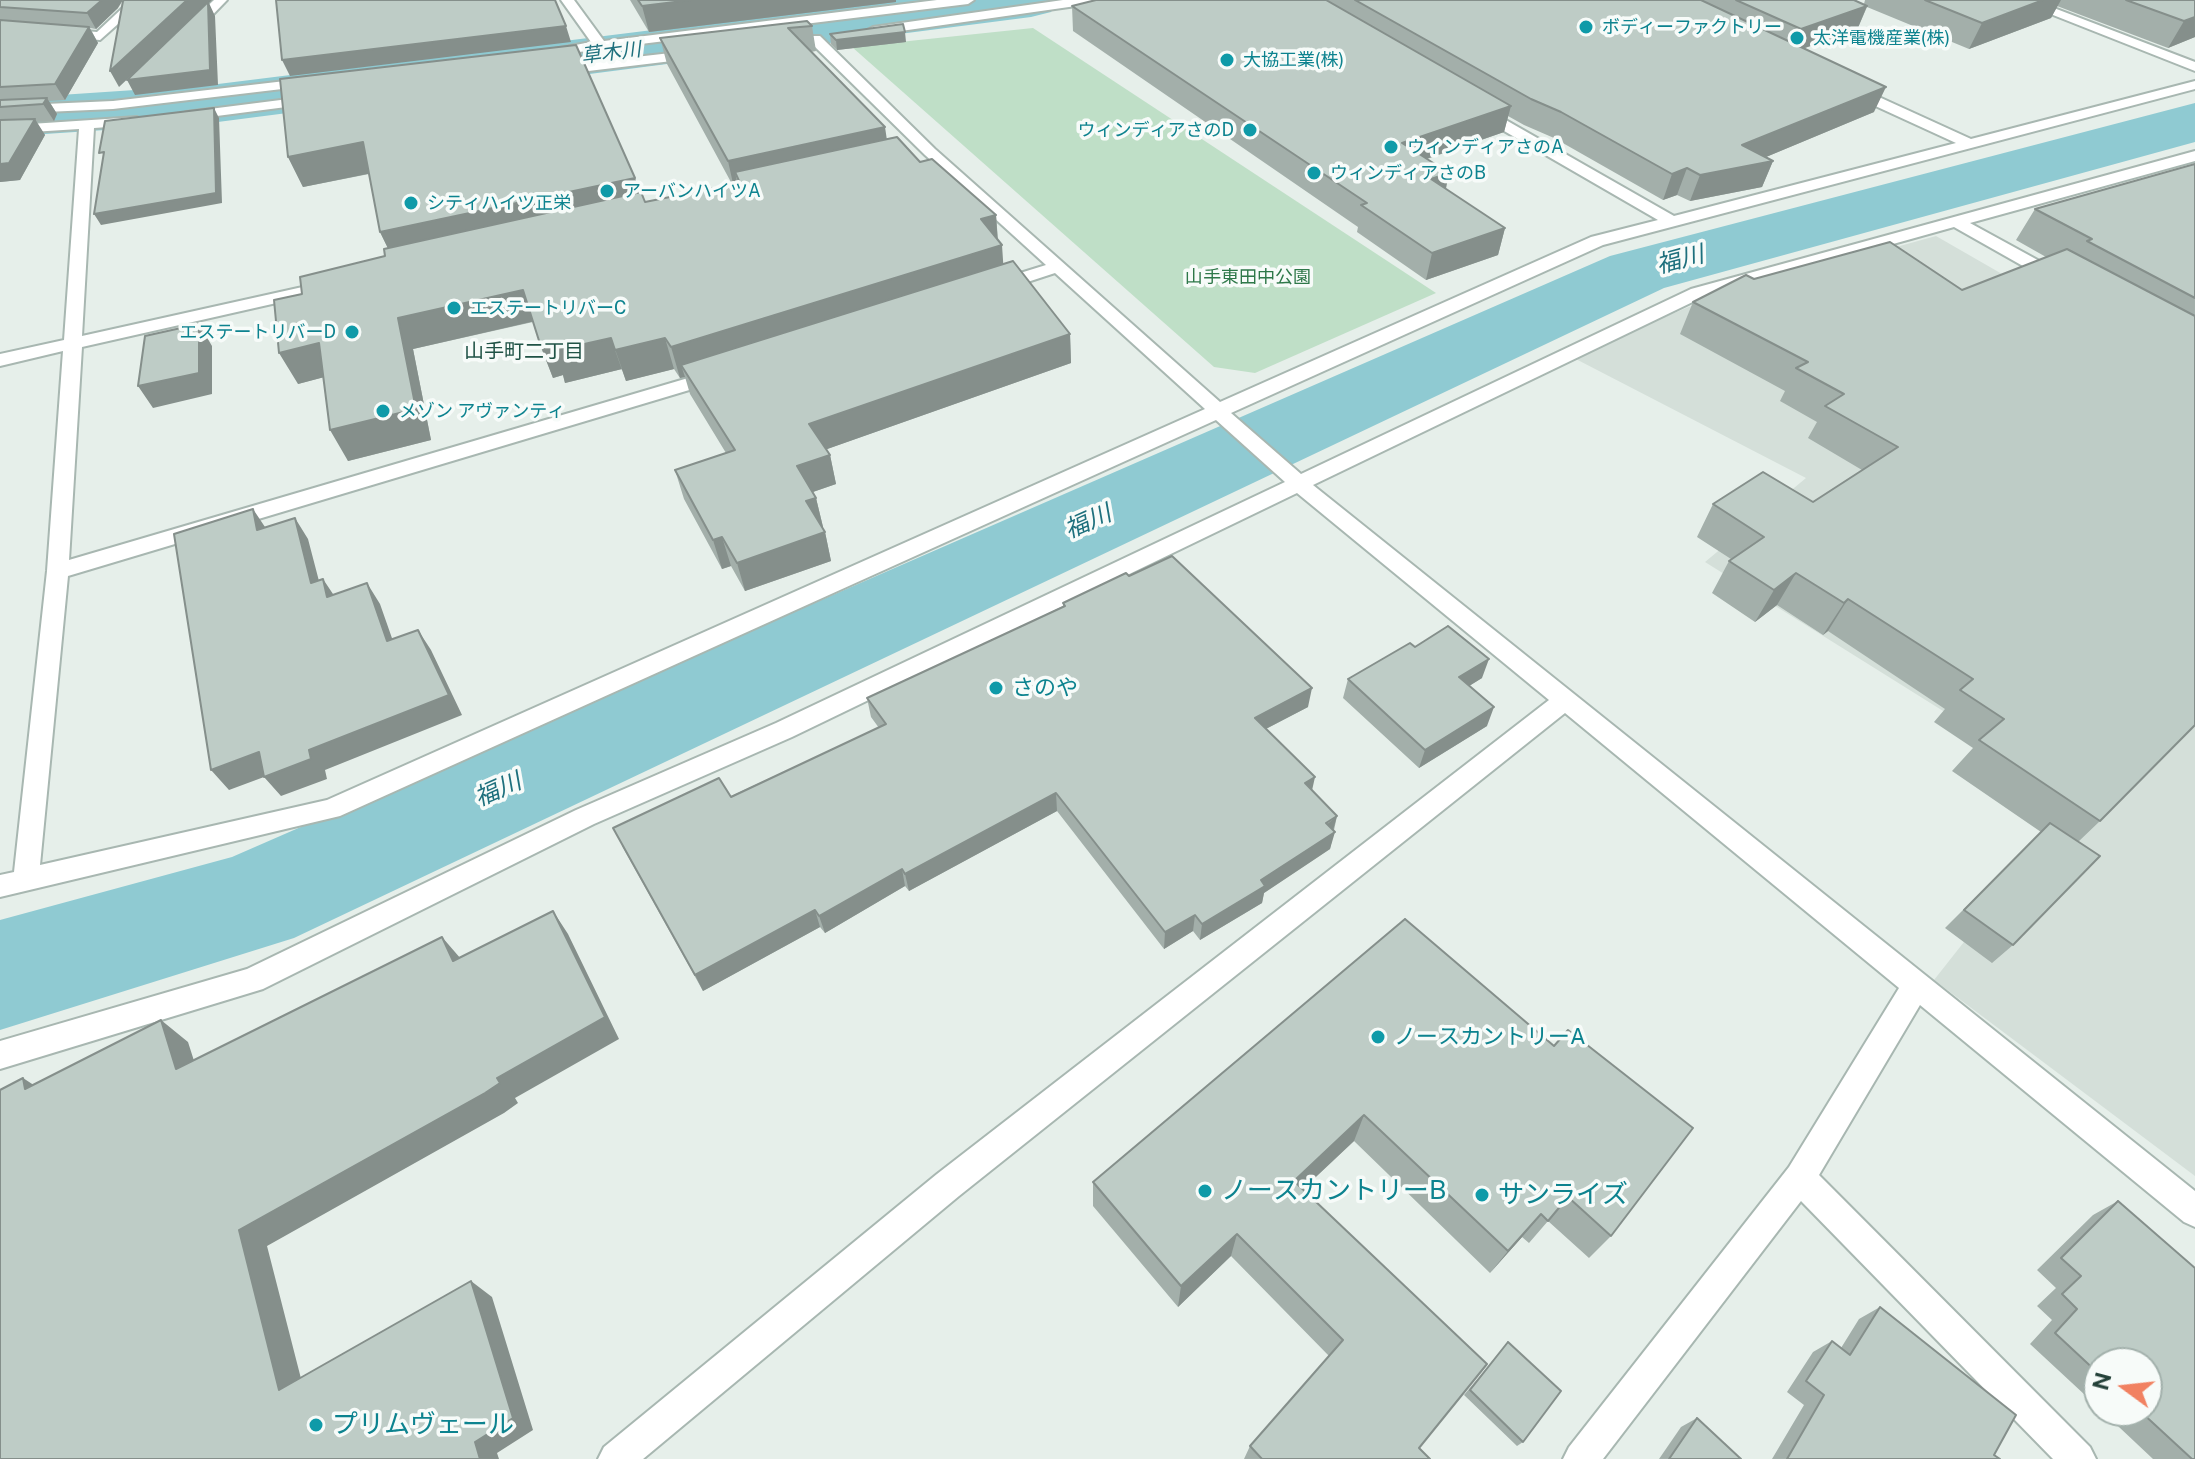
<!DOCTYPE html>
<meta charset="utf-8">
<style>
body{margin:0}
#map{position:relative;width:2195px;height:1459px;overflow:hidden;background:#e6efea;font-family:"Public Sans",sans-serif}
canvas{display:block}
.north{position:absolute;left:2083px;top:1347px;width:80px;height:80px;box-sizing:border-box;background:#f7fbf9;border:2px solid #a3b1ac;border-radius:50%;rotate:285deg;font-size:22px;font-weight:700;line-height:32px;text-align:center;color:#244139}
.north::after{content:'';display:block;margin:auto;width:28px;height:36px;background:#f18161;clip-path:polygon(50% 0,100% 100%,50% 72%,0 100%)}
</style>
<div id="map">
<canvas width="2195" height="1459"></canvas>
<div class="north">N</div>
</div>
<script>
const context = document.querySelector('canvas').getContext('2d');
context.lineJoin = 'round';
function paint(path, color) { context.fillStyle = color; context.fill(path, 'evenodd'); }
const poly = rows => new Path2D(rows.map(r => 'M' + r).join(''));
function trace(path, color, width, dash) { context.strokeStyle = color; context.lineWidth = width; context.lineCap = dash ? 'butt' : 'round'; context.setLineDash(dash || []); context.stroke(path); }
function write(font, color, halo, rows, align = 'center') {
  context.font = font + ' "Public Sans","Noto Sans JP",sans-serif'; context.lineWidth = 7; context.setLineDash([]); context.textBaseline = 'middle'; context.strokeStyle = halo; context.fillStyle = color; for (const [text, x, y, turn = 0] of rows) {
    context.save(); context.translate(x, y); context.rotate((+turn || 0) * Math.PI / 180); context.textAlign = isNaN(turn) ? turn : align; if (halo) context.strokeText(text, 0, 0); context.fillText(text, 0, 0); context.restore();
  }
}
paint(poly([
 [1936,236,2195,385,2195,1176,1934,980,2079,796,1705,562,1806,478,1570,356,1708,299]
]), '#d4dfd9');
paint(poly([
 [1033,28,1436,293,1255,373,1214,367,852,47]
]), '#bfdfc7');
paint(poly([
 [894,0,1059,0,1051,12,1031,17,210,123,0,137,0,99,210,85,894,0],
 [2195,103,2195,142,1664,288,294,938,0,1030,0,920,232,857,1610,256,2195,103]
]), '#8fcad2');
const minor = poly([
 [131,0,145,0,100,40,0,32,0,24,97,32,131,0],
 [214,0,227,0,194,34,184,34,184,28,214,0],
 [561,0,574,0,604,41,937,0,974,0,968,4,608,48,609,60,697,50,704,54,697,58,555,75,548,71,550,68,601,61,595,50,546,56,539,52,591,42,561,0],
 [1063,0,1096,0,1090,4,873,35,866,31,873,27,1063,0],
 [2015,0,2033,0,2195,62,2195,71,2015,0],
 [810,36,820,36,935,149,1220,402,1591,237,1658,220,1473,113,1473,107,1483,107,1674,216,1956,143,1847,93,1847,87,1857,87,1971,139,2195,81,2195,89,1603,245,1231,413,1301,474,1691,289,2195,151,2195,161,1970,223,2065,275,2065,283,2053,283,1954,227,1703,297,1313,485,2195,1191,2195,1227,2184,1222,1920,1005,1819,1175,2090,1447,2096,1459,2053,1459,1801,1201,1603,1459,1563,1459,1569,1447,1789,1167,1899,988,1565,713,959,1196,643,1459,598,1459,604,1447,937,1174,1549,700,1297,493,792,737,594,824,263,989,0,1069,0,1041,247,969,576,810,776,723,1285,482,1216,420,340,816,0,897,0,875,14,872,47,571,63,351,0,366,0,354,64,340,79,129,0,134,0,126,137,117,144,121,137,125,94,128,82,336,334,280,343,285,334,290,82,347,69,560,712,371,726,371,728,375,726,379,68,576,40,865,327,800,1205,409,1055,273,1000,291,988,291,988,283,1046,265,925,155,810,42,810,36],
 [311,78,318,82,316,85,113,109,0,114,0,106,113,101,311,78],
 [312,96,319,100,317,103,186,120,179,116,186,112,312,96]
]);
trace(minor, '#a8b7b1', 4);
paint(minor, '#fff');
paint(poly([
 [0,0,118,8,96,29,90,28,98,43,65,100,49,101,57,114,54,121,36,122,45,135,20,180,0,182],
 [630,0,896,0,896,2,649,32],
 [1096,0,1854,0,1864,4,1865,0,2195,0,2195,37,2168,48,2057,6,2051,18,1969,49,1867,7,1857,30,1805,48,1874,112,1766,157,1773,161,1762,187,1690,201,1677,195,1663,200,1554,138,1524,125,1508,116,1504,132,1427,159,1446,189,1505,228,1498,255,1426,280,1357,232,1358,227,1073,31,1072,6],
 [812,26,816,51,811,52,887,139,996,215,998,240,1003,264,1070,334,1071,363,827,449,830,455,836,484,813,492,816,498,823,527,822,527,825,532,831,561,745,591,731,566,722,569,684,499,675,470,726,453,690,394,685,377,680,378,674,369,626,381,622,369,565,383,563,375,553,378,541,347,533,322,413,349,431,440,348,461,324,377,298,384,302,294,385,256,388,248,380,232,369,174,303,187,288,157,635,178,639,193,645,202,732,184,667,64,660,38],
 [830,34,906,42,837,50,831,44],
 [2195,164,2195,725,2100,821,2078,842,2013,945,1992,963,1945,928,2041,832,1952,771,1973,748,1934,722,1945,709,1828,631,1823,635,1777,605,1755,622,1712,593,1729,561,1731,559,1697,537,1713,504,1813,502,1862,470,1808,438,1817,422,1780,401,1785,391,1680,334,1693,302,1754,279,1962,290,2046,257,2016,240,2035,209],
 [1063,603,1308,707,1266,729,1312,790,1337,816,1330,849,1264,893,1262,903,1200,940,1193,931,1164,949,1057,811,909,891,905,886,825,933,820,927,703,991,622,846,879,728,871,717,867,698,1063,607],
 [1415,647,1482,678,1469,686,1487,726,1419,768,1343,698,1348,679],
 [1405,919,1611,1236,1589,1258,1548,1221,1529,1243,1522,1237,1490,1273,1354,1141,1303,1189,1419,1448,1430,1459,1244,1459,1250,1446,1329,1356,1231,1256,1178,1307,1093,1206,1093,1182],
 [2118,1201,2195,1459,2153,1459,2102,1411,2147,1411,2099,1363,2099,1408,2030,1344,2052,1320,2037,1306,2056,1288,2037,1270,2093,1215],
 [1880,1307,1994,1455,2000,1459,1772,1459,1804,1405,1787,1392,1813,1352,1832,1341,1841,1348,1859,1319],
 [1508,1342,1523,1442,1517,1446,1464,1395],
 [1697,1418,1741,1459,1659,1459,1681,1427]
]), '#a3afaa');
paint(poly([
 [102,0,123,0,118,8,96,29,87,13],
 [187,0,212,0,209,3,215,16,218,85,135,95,127,80,208,3,119,87,110,71],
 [691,0,896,0,896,2,649,32,642,6],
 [2043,0,2061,0,2051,18,1969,49,1982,23],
 [1867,6,1857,30,1790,53,1801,29],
 [2195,17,2195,37,2168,48,2184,21],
 [566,26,571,42,290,76,282,60],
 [89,27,98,43,65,100,55,84],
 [905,32,906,42,837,50,836,40],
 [1886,87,1874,112,1742,167,1773,161,1762,187,1690,201,1700,175,1742,145],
 [47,98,57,114,54,121,43,104],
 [1511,106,1504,132,1397,169,1402,143],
 [214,108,219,118,222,203,101,225,94,214],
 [35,119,45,135,20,180,0,182,0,164],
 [885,127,889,154,735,172,738,187,734,188,728,161],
 [363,142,377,172,303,187,288,157],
 [1687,168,1677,195,1663,200,1672,174],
 [1449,173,1444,199,1431,179],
 [635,178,644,208,395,263,380,232],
 [996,215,998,245,981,219],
 [1505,228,1498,255,1426,280,1432,253],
 [1002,245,1004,275,681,365,685,377,680,378,671,347],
 [523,290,535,321,413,349,431,440,348,461,330,430,398,318],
 [199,324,212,346,212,394,153,408,138,386],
 [1070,334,1071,363,816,453,809,424],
 [611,338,622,369,565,383,563,375,553,378,541,347,551,344],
 [665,338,674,369,626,381,615,350],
 [319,343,336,374,298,384,279,353],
 [830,455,836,484,804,495,797,466],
 [816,498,823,527,813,530,806,501],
 [253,509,267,530,257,530],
 [295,518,308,539,325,604,311,583],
 [825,532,831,561,745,591,737,563],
 [722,537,731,566,722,569,713,540],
 [1796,573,1777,605,1755,622,1774,590],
 [323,579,337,600,327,597],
 [367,583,380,604,400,661,387,641],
 [1848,599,1828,631,1823,635,1844,603],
 [418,630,431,650,462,715,325,770,327,779,281,796,264,777,229,790,211,770,259,752,309,750],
 [1489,659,1482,678,1453,696,1459,677],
 [1312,688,1308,707,1252,736,1255,718],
 [1494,707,1487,726,1419,768,1425,750],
 [1315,777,1311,795,1305,783],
 [1056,793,1057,811,909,891,905,874],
 [1337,816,1332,834,1335,832,1330,849,1264,893,1262,903,1200,940,1202,924,1261,880],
 [902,869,905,886,825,933,819,916],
 [815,910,820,927,703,991,695,975],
 [553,911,568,934,619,1039,515,1098,518,1103,504,1113,267,1246,307,1402,279,1390,239,1230,497,1078],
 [1195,915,1193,931,1164,949,1165,932],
 [442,937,461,959,453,961],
 [161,1020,188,1042,203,1089,176,1069],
 [23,1078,55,1099,25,1089],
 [1364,1115,1354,1141,1286,1205,1294,1181],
 [1541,1214,1522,1237,1490,1273,1508,1251],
 [1237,1234,1231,1256,1178,1307,1181,1286],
 [471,1281,492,1297,533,1430,497,1453,499,1459,480,1459,475,1442]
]), '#858f8b');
const building = poly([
 [0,0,102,0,87,13,0,7,0,0],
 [124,0,187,0,110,71,123,1,124,0],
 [276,0,555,0,566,26,282,60,276,0],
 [638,0,691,0,642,6,638,0],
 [1096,0,1326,0,1511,106,1402,143,1449,173,1431,179,1505,228,1432,253,1361,205,1367,203,1072,6,1096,0],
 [1355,0,1701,0,1886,87,1742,145,1773,161,1700,175,1687,168,1672,174,1561,112,1531,99,1355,0],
 [1736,0,1854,0,1867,6,1801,29,1736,0],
 [1925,0,2043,0,1982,23,1925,0],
 [2126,0,2195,0,2195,17,2184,21,2126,0],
 [208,2,210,70,127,80,208,2],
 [0,20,89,27,55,84,0,87,0,20],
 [807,21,812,26,788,28,885,127,728,161,660,38,807,21],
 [903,24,905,32,836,40,830,34,903,24],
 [576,45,635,178,380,232,363,142,288,157,280,79,576,45],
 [47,98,43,104,0,107,0,100,47,98],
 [214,108,216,193,94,214,104,152,99,153,105,121,214,108],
 [35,119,9,163,0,164,0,120,35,119],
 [897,137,920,162,932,159,996,215,981,219,1002,245,671,347,665,338,615,350,611,338,553,351,551,344,541,347,523,290,398,318,416,409,330,430,319,343,279,353,274,300,302,294,300,277,385,256,384,249,641,192,645,202,740,183,735,172,897,137],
 [2195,164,2195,298,2087,241,2092,239,2035,209,2195,164],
 [1890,242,1962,290,2067,249,2195,316,2195,725,2100,821,1979,740,2004,719,1960,690,1973,679,1848,599,1844,603,1796,573,1774,590,1729,561,1764,537,1713,504,1763,472,1813,502,1898,447,1825,406,1844,394,1796,368,1808,362,1693,302,1746,275,1754,279,1890,242],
 [1013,261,1070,334,809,424,830,455,797,466,816,498,806,501,825,532,737,563,722,537,713,540,675,470,735,450,681,365,1013,261],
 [199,324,199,373,138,386,145,336,199,324],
 [253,509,257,530,295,518,311,583,323,579,327,597,367,583,387,641,418,630,449,695,309,750,311,759,264,777,259,752,211,770,174,534,253,509],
 [1172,556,1312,688,1255,718,1315,777,1305,783,1337,816,1326,823,1335,832,1261,880,1265,886,1202,924,1195,915,1165,932,1056,793,905,874,902,869,819,916,815,910,695,975,613,828,719,778,731,797,886,724,867,698,1065,606,1063,603,1126,573,1129,576,1172,556],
 [1448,626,1489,659,1459,677,1494,707,1425,750,1348,679,1410,643,1415,647,1448,626],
 [2050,823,2100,856,2013,945,1964,910,2050,823],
 [553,911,605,1017,497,1078,500,1083,485,1093,239,1230,279,1390,471,1281,513,1418,475,1442,480,1459,0,1459,0,1090,23,1078,25,1089,161,1020,176,1069,442,937,453,961,553,911],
 [1405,919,1554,1046,1568,1030,1693,1128,1611,1236,1568,1197,1548,1221,1541,1214,1508,1251,1364,1115,1294,1181,1487,1364,1419,1448,1430,1459,1262,1459,1250,1446,1343,1340,1237,1234,1181,1286,1093,1182,1405,919],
 [2118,1201,2195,1268,2195,1459,2192,1459,2140,1411,2147,1411,2147,1363,2099,1363,2099,1374,2055,1333,2077,1309,2062,1294,2081,1276,2061,1258,2118,1201],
 [1880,1307,2016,1415,1994,1455,2000,1459,1787,1459,1824,1395,1806,1381,1832,1341,1850,1355,1880,1307],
 [1508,1342,1561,1391,1523,1442,1470,1390,1508,1342],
 [1697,1418,1741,1459,1669,1459,1697,1418]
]);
paint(building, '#beccc6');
trace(building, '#858f8b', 2);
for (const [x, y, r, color] of [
 [1586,27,8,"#0f9aa8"],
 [1797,38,8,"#0f9aa8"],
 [1227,60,8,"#0f9aa8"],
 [1250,130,8,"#0f9aa8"],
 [1391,147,8,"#0f9aa8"],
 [1314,173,8,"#0f9aa8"],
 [607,191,8,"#0f9aa8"],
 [411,203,8,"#0f9aa8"],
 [454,308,8,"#0f9aa8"],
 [352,332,8,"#0f9aa8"],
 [383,411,8,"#0f9aa8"],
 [996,688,8,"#0f9aa8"],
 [1378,1037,8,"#0f9aa8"],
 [1205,1191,8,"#0f9aa8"],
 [1482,1195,8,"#0f9aa8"],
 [316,1425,8,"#0f9aa8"]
]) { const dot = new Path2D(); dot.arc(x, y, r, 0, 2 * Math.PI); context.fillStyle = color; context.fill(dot); trace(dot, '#f7fbf9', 3); }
write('18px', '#0d838f', '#f7fbf9', [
 ["ボディーファクトリー",1602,27],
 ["太洋電機産業(株)",1813,38],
 ["大協工業(株)",1243,60],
 ["ウィンディアさのD",1234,130,"right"],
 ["ウィンディアさのA",1407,147],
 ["ウィンディアさのB",1330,173],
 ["アーバンハイツA",623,191],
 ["シティハイツ正栄",427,203],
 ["エステートリバーC",470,308],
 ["エステートリバーD",336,332,"right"],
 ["メゾン アヴァンティ",399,411]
], 'left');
write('18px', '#2e7849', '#f7fbf9', [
 ["山手東田中公園",1248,277]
]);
write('italic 20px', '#1e707d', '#f7fbf9', [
 ["草木川",611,53,-7]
]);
write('20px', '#205346', '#f7fbf9', [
 ["山手町二丁目",524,352]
]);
write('22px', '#0d838f', '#f7fbf9', [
 ["さのや",1012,688],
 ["ノースカントリーA",1394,1037]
], 'left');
write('italic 24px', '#1e707d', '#f7fbf9', [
 ["福川",1680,260,-15],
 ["福川",1088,522,-24],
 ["福川",498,790,-24]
]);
write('26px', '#0d838f', '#f7fbf9', [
 ["ノースカントリーB",1221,1191],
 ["サンライズ",1498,1195],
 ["プリムヴェール",332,1425]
], 'left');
</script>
